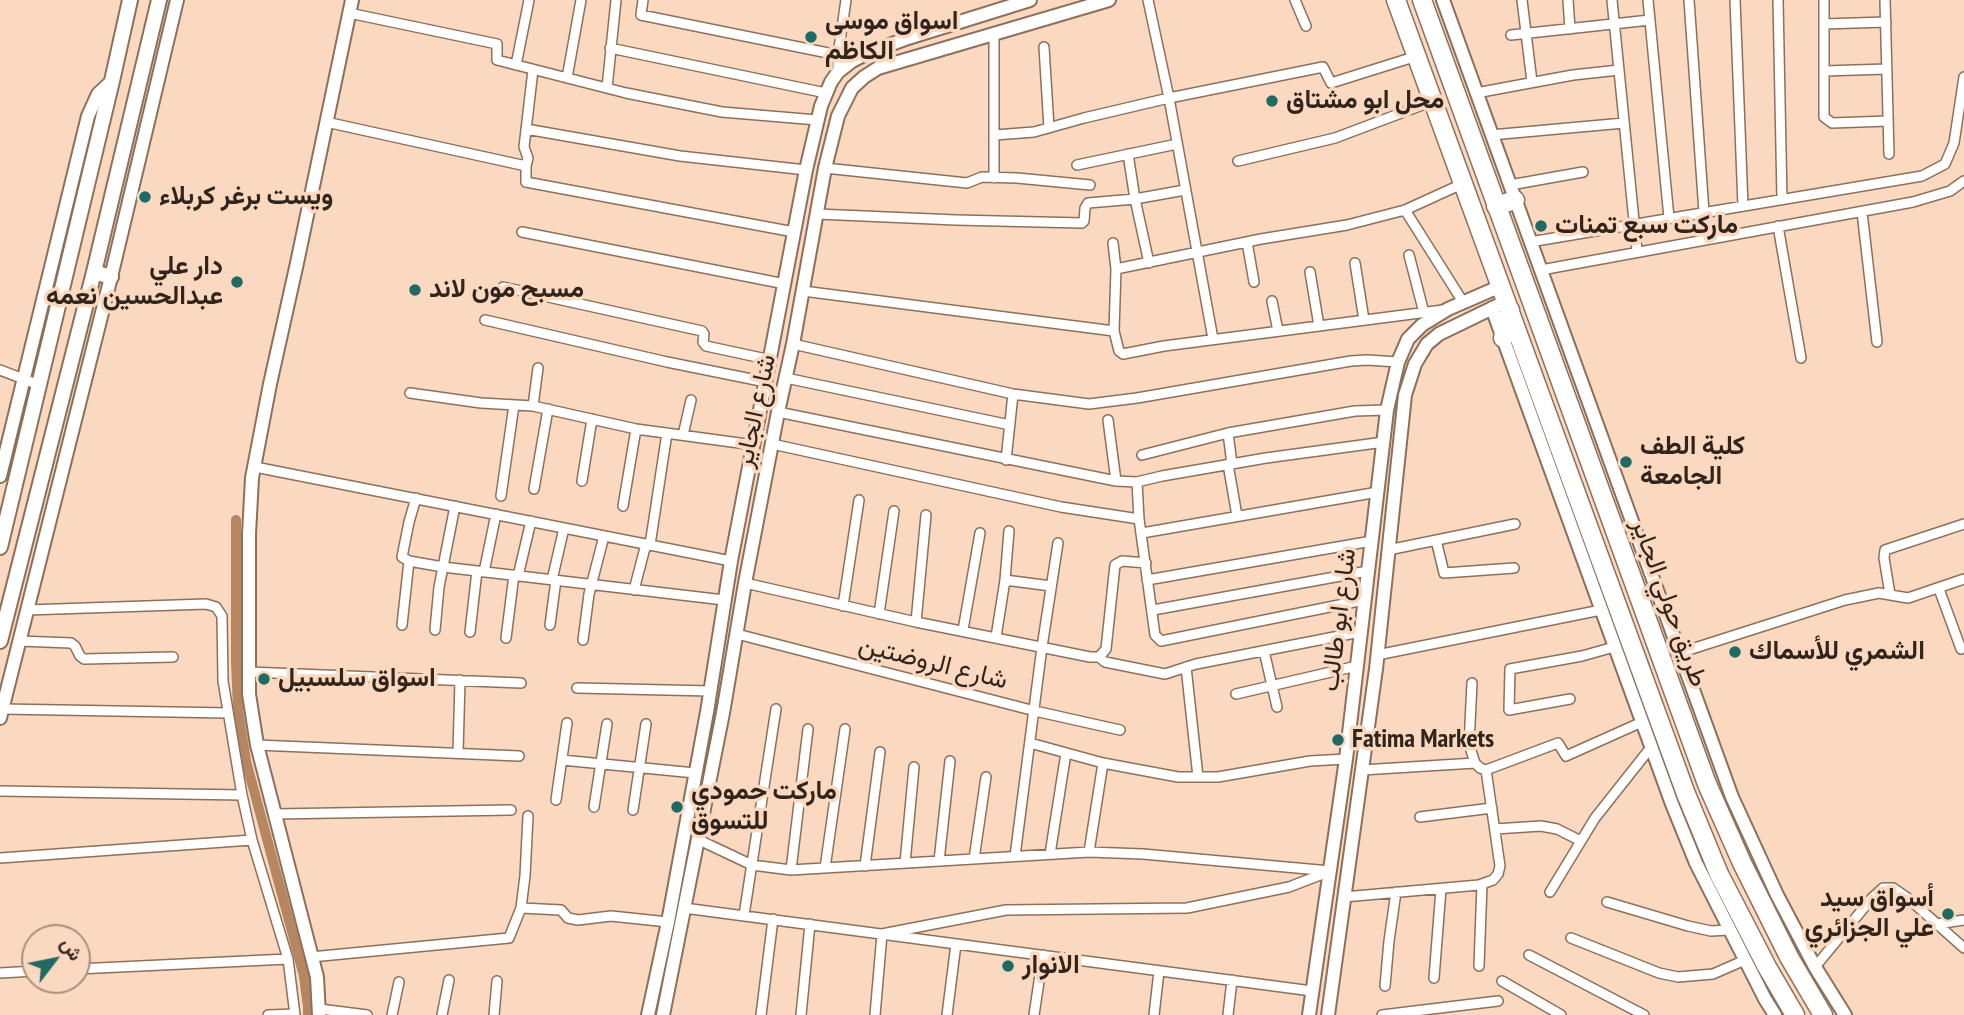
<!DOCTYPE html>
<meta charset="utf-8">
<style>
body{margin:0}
#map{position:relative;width:1964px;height:1015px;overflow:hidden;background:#fad9c0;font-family:"PT Sans Narrow",Vazirmatn,sans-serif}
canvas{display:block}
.north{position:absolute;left:21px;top:924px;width:70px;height:70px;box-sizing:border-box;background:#fad9c0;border:2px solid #a9917e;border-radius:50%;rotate:58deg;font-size:19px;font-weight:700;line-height:28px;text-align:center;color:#30241b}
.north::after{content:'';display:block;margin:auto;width:24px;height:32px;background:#206a64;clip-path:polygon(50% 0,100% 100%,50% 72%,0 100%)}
</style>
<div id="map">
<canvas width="1964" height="1015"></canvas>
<div class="north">ش</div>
</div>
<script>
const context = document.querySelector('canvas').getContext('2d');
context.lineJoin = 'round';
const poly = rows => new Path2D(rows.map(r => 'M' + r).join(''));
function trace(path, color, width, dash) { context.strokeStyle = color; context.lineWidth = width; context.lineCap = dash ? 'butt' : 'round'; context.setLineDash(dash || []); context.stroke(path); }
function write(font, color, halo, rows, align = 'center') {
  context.font = font + ' "PT Sans Narrow",Vazirmatn,sans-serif'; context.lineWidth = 7; context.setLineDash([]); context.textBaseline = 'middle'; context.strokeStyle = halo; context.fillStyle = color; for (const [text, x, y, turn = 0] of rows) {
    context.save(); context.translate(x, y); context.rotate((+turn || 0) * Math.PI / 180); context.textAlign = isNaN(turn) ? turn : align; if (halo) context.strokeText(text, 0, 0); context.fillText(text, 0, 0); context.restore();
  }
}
trace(poly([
 [236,520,236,661,238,709,246,761,304,976,308,1007,308,1015]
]), '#b68661', 10);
const street = poly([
 [643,0,641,15,838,55],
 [1148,0,1169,98,1213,339],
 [1295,0,1306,26],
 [1522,0,1532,82],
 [1568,0,1570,29],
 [1612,0,1637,251],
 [1648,0,1669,218],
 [1689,0,1704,212],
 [1735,0,1743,206],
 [1778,0,1782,199],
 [1824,0,1824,117,1832,123,1888,121],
 [1885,0,1889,154],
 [349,13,497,44,497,60,626,93,722,112,817,120],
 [1824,24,1886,22],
 [1511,35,1650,20],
 [1044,47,1049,128],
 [610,48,826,93],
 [516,65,529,0],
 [533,70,524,147,528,158,526,166,526,182,794,232],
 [1824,71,1887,69],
 [838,72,838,55,846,0],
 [567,78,581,0],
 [607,88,616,0],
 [1476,93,1573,75,1619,70],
 [326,122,526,166],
 [526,129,680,156,806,170],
 [995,135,1034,132,1084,118,1169,98,1323,67,1331,83,1417,56],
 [1491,135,1624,123],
 [1128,154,1135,199,1149,263],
 [1238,161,1335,138,1433,101],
 [1077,165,1177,144],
 [825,168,967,183,982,177,1017,178,1090,185],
 [994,178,994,34],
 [1510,185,1583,172],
 [1405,210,1463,302],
 [1862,212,1877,342],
 [817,214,956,220,1082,223,1084,221,1085,208,1088,203,1135,199,1185,190],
 [1778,226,1801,358],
 [522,232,785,284],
 [1247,242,1254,282],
 [1530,242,1922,176,1945,164,1954,143,1964,77],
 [1113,243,1116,269,1114,331],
 [1409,255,1424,313],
 [1355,263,1364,320],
 [1116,269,1261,239,1347,225,1405,210,1462,184],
 [1541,270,1913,202,1950,191,1964,181],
 [1310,272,1319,326],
 [503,287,702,331,704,334,703,342,706,346,771,360],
 [803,291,1114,331,1119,351,1123,354,1164,346,1443,310],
 [1272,301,1278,331],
 [485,320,667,362,766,382],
 [793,344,1013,394,1089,404,1137,398,1351,361,1367,360,1398,362],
 [538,368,533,406,636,429,754,445],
 [0,370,39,385],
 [786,378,1010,425],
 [410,393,481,403,533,406],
 [778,412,1116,481,1137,482,1162,476,1266,458,1384,442],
 [1108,420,1116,481],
 [1228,433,1232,464],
 [683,435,691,400],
 [772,444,1061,507,1139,519,1155,635,1161,641,1364,600],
 [1142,455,1228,433,1355,411,1387,410],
 [1006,460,1013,394],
 [1228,464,1237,516],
 [255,467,731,561],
 [582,481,592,419],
 [1137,482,1139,519],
 [534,489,548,409],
 [501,496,514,405],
 [416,498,409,522,402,557,409,561,443,567,724,600],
 [623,506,636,429],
 [1142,533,1378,492],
 [1436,540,1444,573,1514,568],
 [650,545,667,433],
 [1388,550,1515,524],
 [484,572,496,514],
 [518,576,531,521],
 [552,580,564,528],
 [1005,580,1051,586],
 [1147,580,1372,541],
 [745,583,916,622,1090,657,1099,657,1106,649,1115,565,1122,561,1146,563],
 [1939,589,1961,649],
 [634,590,646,544],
 [1890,594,1884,558,1885,550,1964,524],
 [843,606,859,500],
 [27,610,206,604,216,607,222,616,223,681,242,795,252,840,288,959,295,1015],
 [1153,610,1368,571],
 [879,614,894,511],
 [916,622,926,515],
 [402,625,409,561],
 [550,625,556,580],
 [435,630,439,587,455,506],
 [963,630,980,533],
 [470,632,477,571],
 [737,634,1035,711,1120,730],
 [996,637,1005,580,1009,531],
 [506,638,514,575],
 [583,640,589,594,604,536],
 [19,641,71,643,75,646,80,656,84,659,173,657],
 [1264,651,1277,707],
 [1679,653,1845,600,1879,593,1908,598,1964,579],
 [1377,655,1601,610],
 [1099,657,1105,662,1165,674,1196,664,1360,632],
 [1186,667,1198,777],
 [249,672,521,683],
 [1472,683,1469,744,1475,763,1480,768,1486,770],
 [577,688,711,691],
 [1236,694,1357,666],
 [1570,699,1509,710,1510,669,1582,656,1614,647],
 [2,709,228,713],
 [1030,743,1103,763,1178,777,1218,777,1310,761,1346,759],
 [257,745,519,756],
 [458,753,460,680],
 [562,760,695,773],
 [1362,770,1475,763],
 [0,791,242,795],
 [556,800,567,723],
 [594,807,607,724],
 [633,810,646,724],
 [275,814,511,810],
 [1420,817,1492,808],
 [1495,829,1541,826,1557,829,1581,841],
 [697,839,752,865,791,870,1089,852,1143,854,1330,871],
 [1089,852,1103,763],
 [1050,854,1066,753],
 [1015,856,1042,647,1058,543],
 [0,858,252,840],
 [974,859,986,777],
 [939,861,950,761],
 [905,863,914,767],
 [865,866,880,752],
 [825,868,845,729],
 [791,870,808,729],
 [1550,892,1595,818,1652,746],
 [1344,897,1479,885,1493,880,1498,874,1500,866,1486,770,1558,743,1566,756,1642,722],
 [1607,902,1688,926,1711,931,1729,930],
 [521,908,561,910,568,918,578,920,611,916,668,922],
 [684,908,1312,991],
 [744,915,776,709],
 [1937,924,1964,920],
 [1571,938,1659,973,1678,977,1713,974,1745,960],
 [1529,955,1644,1015],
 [311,957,509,938,521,908,525,876,528,816],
 [1479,966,1482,884],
 [1815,967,1872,898,1883,888,1893,888,1909,899,1964,948],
 [77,969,288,959],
 [0,973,35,971],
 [1434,978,1441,889],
 [1502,981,1561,1015],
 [1385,986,1389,941,1396,892],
 [320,1009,367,1015],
 [268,1015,295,1014],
 [392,1015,399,982],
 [442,1015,449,980],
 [494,1015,497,981],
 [761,1015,773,919],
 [801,1015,810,924],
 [875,1015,882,934,1006,910,1187,908,1289,887,1328,872],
 [947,1015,956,944],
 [1034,1015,1043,955],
 [1154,1015,1159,971],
 [1228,1015,1232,980],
 [1382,1015,1498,1001]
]);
const secondary = poly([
 [1443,0,1732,797,1777,895,1815,967,1845,1015],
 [1492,308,1672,804,1696,863,1765,999,1775,1015],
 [0,476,88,116,98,94,112,81],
 [0,718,111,277,177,0],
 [319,1015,317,977,257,745,249,694,249,534,252,478,270,384,297,263,352,0],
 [648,1015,668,922,707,712,731,561,806,170,821,106,831,82,838,72,852,61,868,53,908,38,1030,0],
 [663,1015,723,713,745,583,778,412,793,344,825,168,838,116,852,88,864,77,878,68,1109,0],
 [1309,1015,1346,759,1387,410,1398,362,1408,339,1422,325,1448,309,1501,286],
 [1328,1015,1376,669,1405,395,1415,364,1427,344,1439,334,1507,301]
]);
const primary = poly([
 [94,272,111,277],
 [0,547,112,81,130,0],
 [0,641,94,272,159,0]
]);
const highway = poly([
 [1396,0,1686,794,1719,874,1767,967,1795,1015],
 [1422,0,1707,784,1742,863,1789,957,1823,1015],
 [1496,206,1515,200],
 [1503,338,1510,310]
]);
trace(street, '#8d705a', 12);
trace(secondary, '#8d705a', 16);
trace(primary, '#8d705a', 18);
trace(highway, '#8d705a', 21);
trace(street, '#fff', 9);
trace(secondary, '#fff', 12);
trace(primary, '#fff', 14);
trace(highway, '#fff', 18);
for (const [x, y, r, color] of [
 [811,37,7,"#206a64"],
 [1272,101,7,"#206a64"],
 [145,197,7,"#206a64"],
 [1541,226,7,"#206a64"],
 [237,282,7,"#206a64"],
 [415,290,7,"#206a64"],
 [1626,462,7,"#206a64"],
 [1735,652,7,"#206a64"],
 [264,679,7,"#206a64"],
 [1338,740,7,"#206a64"],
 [677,807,7,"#206a64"],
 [1948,914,7,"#206a64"],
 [1008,966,7,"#206a64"]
]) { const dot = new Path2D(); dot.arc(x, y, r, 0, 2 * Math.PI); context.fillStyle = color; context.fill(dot); trace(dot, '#fad9c0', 2.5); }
write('bold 26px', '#30241b', '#fad9c0', [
 ["اسواق موسى",825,22],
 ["الكاظم",825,52],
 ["محل ابو مشتاق",1286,101],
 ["ويست برغر كربلاء",159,197],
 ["ماركت سبع تمنات",1555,226],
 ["دار علي",223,267,"right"],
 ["عبدالحسين نعمه",223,297,"right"],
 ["مسبح مون لاند",429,290],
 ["كلية الطف",1640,447],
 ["الجامعة",1640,477],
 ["الشمري للأسماك",1749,652],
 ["اسواق سلسبيل",278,679],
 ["Fatima Markets",1352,740],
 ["ماركت حمودي",691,792],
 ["للتسوق",691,822],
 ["أسواق سيد",1934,899,"right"],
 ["علي الجزائري",1934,929,"right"],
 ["الانوار",1022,966]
], 'left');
write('26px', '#30241b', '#fad9c0', [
 ["شارع الجاير",756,411,-78],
 ["طريق حولي الجاير",1669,603,70],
 ["شارع ابو طالب",1339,620,-83],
 ["شارع الروضتين",933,663,14]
]);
</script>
